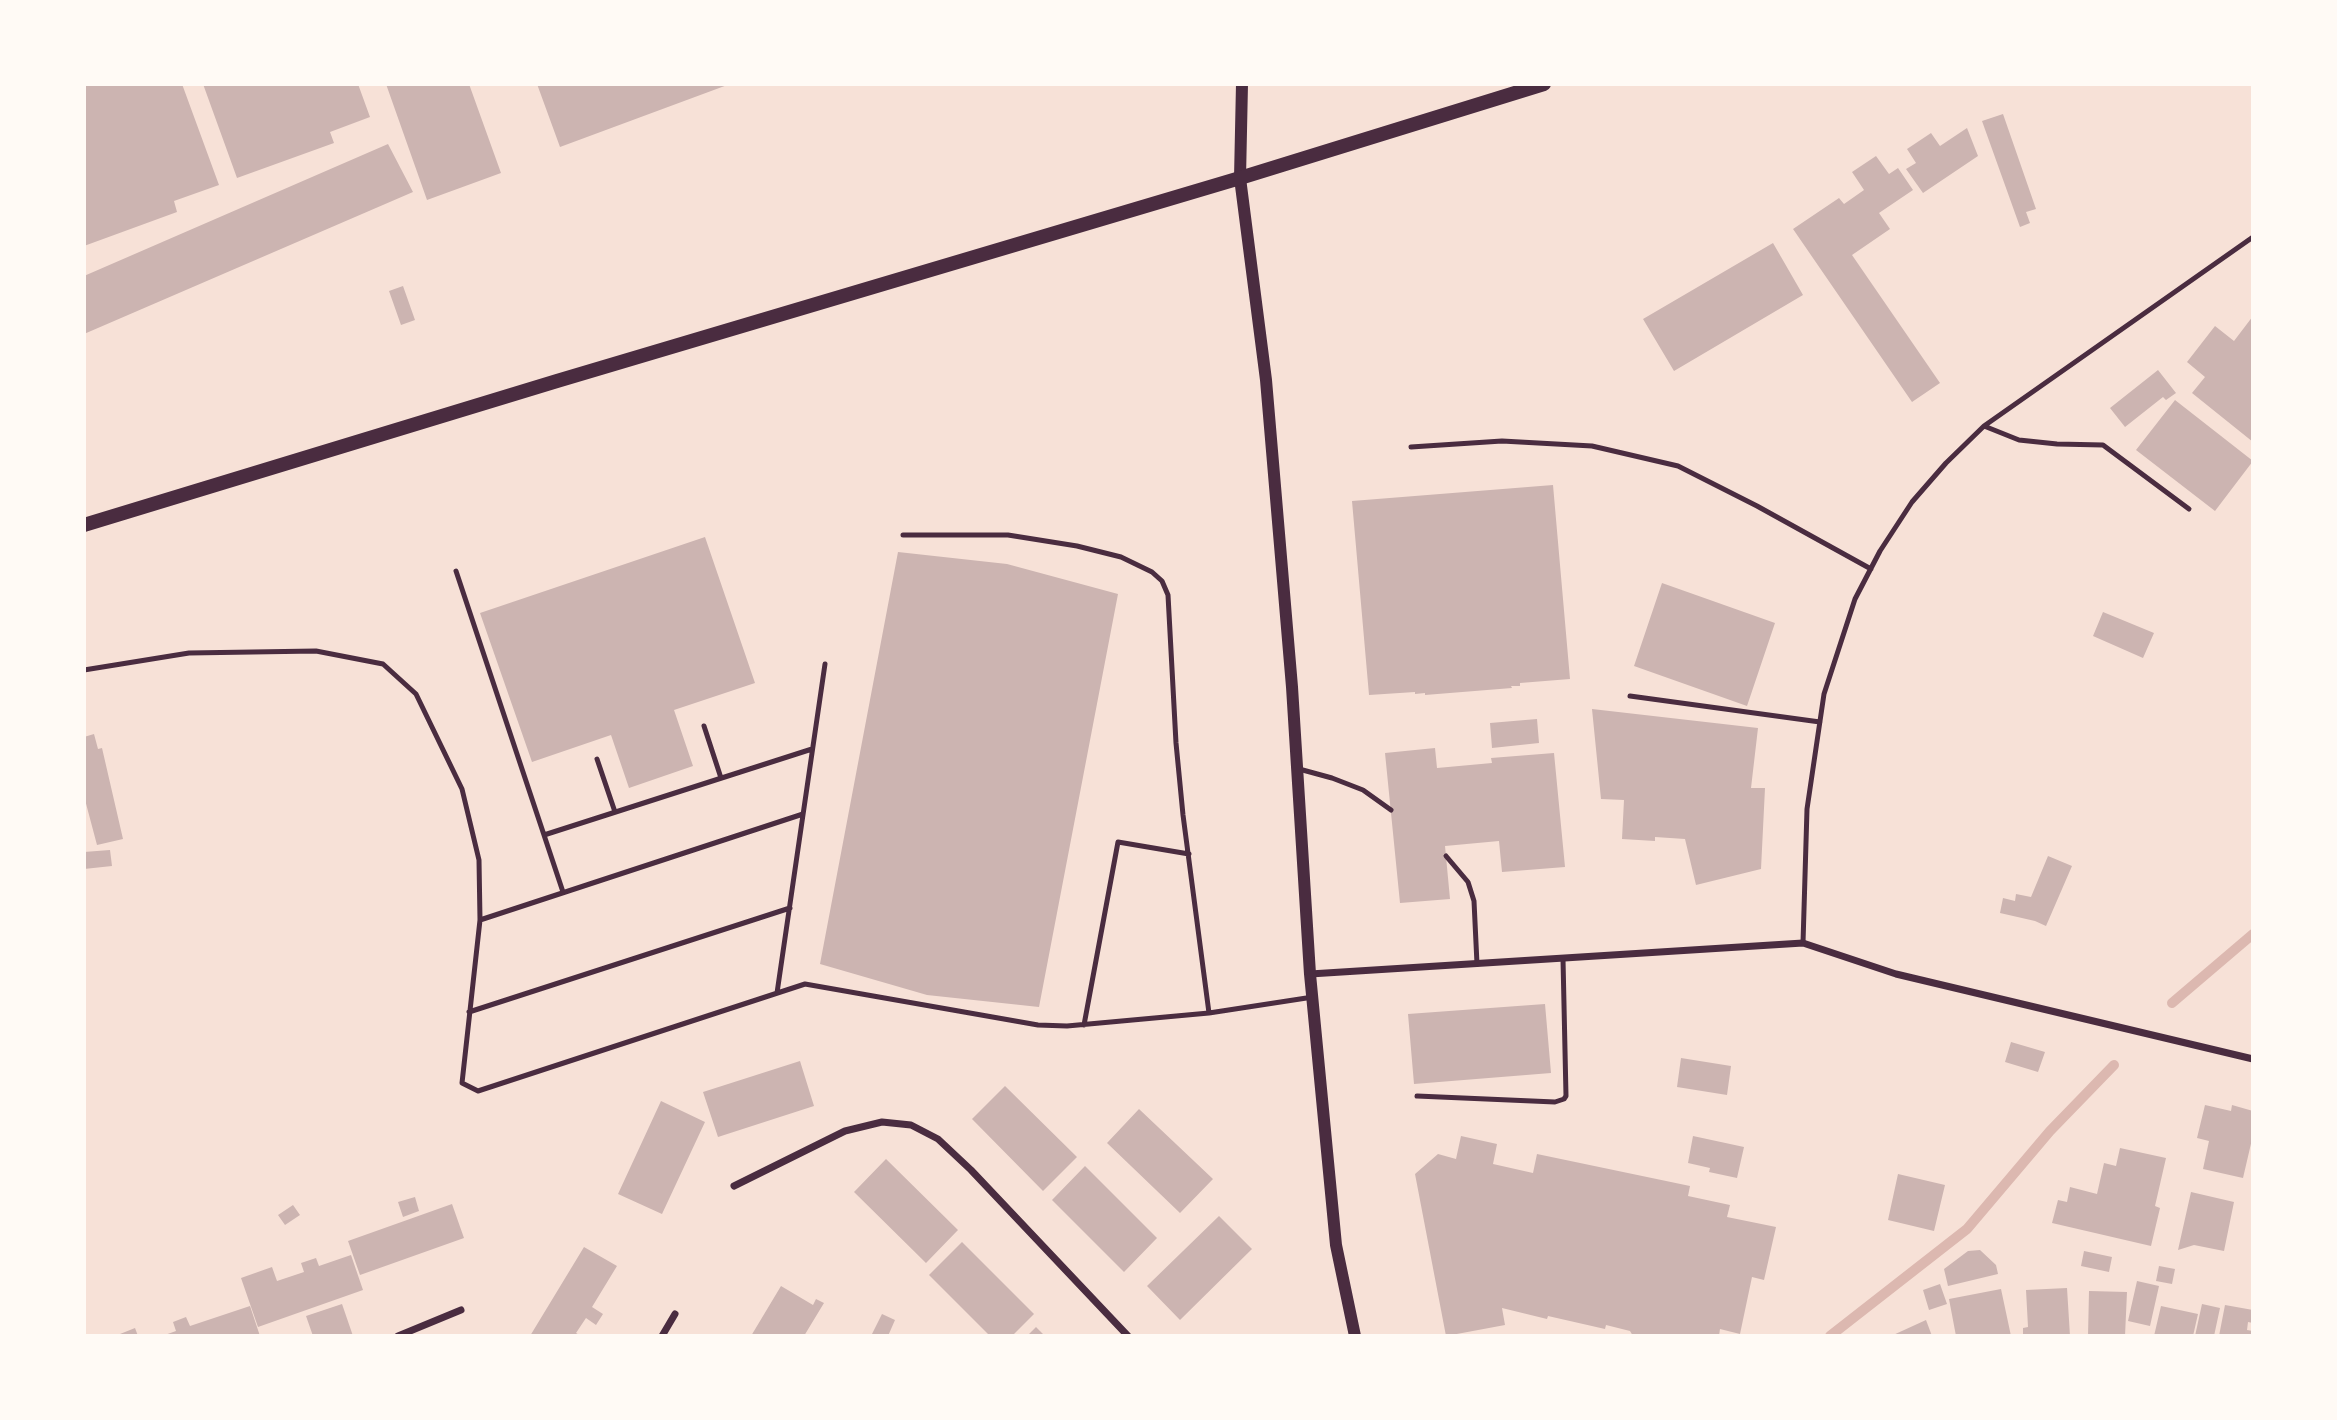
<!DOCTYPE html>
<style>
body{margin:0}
#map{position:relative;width:2337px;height:1420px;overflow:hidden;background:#f7e1d7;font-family:"Work Sans",sans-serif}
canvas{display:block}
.frame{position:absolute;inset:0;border:86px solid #fffaf5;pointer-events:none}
</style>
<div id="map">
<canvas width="2337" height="1420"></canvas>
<div class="frame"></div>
</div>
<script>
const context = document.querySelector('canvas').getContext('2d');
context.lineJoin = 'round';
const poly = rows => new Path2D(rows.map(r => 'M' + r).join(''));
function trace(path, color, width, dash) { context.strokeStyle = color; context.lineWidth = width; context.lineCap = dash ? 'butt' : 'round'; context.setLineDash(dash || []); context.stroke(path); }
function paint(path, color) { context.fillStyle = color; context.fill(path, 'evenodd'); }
trace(poly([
 [2172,1003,2253,934],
 [1830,1336,1967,1229,2050,1131,2114,1065]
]), '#dcb8b0', 10);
paint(poly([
 [84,84,182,84,219,185,174,201,177,212,84,246],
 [203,84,358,84,370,117,330,132,334,143,237,178],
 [386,84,469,84,501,173,427,200],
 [537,84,730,84,560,147],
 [2003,114,2036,209,2026,212,2030,223,2020,227,1982,121],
 [1967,128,1978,156,1923,193,1906,169,1916,163,1907,149,1931,133,1940,146],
 [388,144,413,192,84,334,84,276],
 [1876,156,1889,174,1898,168,1913,190,1879,213,1890,229,1852,255,1940,383,1912,402,1793,229,1839,198,1844,204,1864,190,1852,172],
 [1773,243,1803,295,1674,371,1643,319],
 [403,286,415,320,401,325,389,291],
 [2253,316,2253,442,2192,393,2205,377,2187,362,2215,326,2234,341],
 [2158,370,2176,393,2166,400,2163,397,2125,427,2110,408],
 [2175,400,2253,461,2215,511,2136,450],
 [1553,485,1570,679,1520,683,1520,686,1511,686,1512,688,1425,695,1425,693,1415,694,1415,692,1369,695,1352,501],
 [705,537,755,683,674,710,693,766,629,788,611,735,532,762,480,613],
 [898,552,1007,564,1118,594,1039,1007,927,995,820,964],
 [1662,583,1775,623,1747,706,1634,666],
 [2103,612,2154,633,2143,658,2093,636],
 [1592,709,1758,728,1751,788,1765,788,1761,869,1696,885,1685,839,1655,837,1655,841,1622,839,1624,800,1601,799],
 [1537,719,1539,743,1492,748,1490,723],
 [94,734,98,749,102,748,123,839,97,845,84,796,84,737],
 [1435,748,1437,768,1492,763,1491,758,1554,753,1565,867,1502,872,1499,841,1445,846,1450,899,1400,903,1385,753],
 [110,850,112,866,84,869,84,852],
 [2048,856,2072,866,2046,926,2035,921,2000,913,2003,898,2015,901,2016,894,2031,897],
 [1545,1004,1551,1073,1414,1084,1408,1014],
 [2011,1042,2045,1052,2038,1072,2005,1062],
 [1681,1058,1731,1066,1727,1095,1677,1087],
 [800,1061,814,1106,718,1137,703,1092],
 [1005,1086,1077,1157,1043,1191,972,1119],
 [661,1101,705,1122,662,1214,618,1194],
 [2205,1105,2231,1111,2232,1105,2253,1111,2253,1135,2243,1178,2203,1169,2209,1141,2197,1138],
 [1139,1109,1213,1179,1180,1213,1107,1143],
 [1461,1136,1497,1144,1493,1164,1533,1173,1537,1154,1690,1186,1688,1196,1730,1205,1727,1217,1776,1227,1764,1280,1752,1277,1740,1334,1720,1329,1719,1336,1633,1336,1630,1331,1606,1325,1605,1329,1548,1316,1547,1319,1502,1308,1505,1325,1446,1336,1415,1174,1438,1154,1456,1159],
 [1693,1136,1744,1147,1737,1178,1709,1172,1710,1168,1688,1163],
 [2120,1148,2166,1158,2155,1206,2160,1208,2151,1246,2052,1223,2058,1200,2067,1202,2070,1187,2097,1194,2104,1163,2116,1166],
 [886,1159,958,1230,926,1263,854,1192],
 [1085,1166,1157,1238,1124,1272,1052,1200],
 [1898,1174,1945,1185,1934,1231,1888,1220],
 [2191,1192,2234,1202,2224,1251,2194,1245,2178,1250],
 [415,1197,419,1211,403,1217,398,1202],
 [452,1204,464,1238,360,1275,348,1241],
 [293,1205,300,1215,285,1225,278,1215],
 [1219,1216,1252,1249,1180,1320,1147,1286],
 [962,1242,1034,1314,1012,1336,990,1336,929,1275],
 [584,1247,617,1266,592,1307,603,1314,596,1325,586,1318,576,1333,581,1336,530,1336],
 [1980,1250,1996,1265,1998,1274,1948,1286,1944,1269,1968,1251],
 [2084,1251,2112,1257,2109,1272,2081,1266],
 [351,1255,363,1290,258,1327,241,1278,272,1267,277,1281,304,1272,301,1263,316,1258,319,1266],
 [2159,1266,2175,1269,2172,1284,2156,1281],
 [2137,1281,2159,1286,2150,1326,2128,1321],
 [1940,1284,1947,1304,1929,1310,1923,1290],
 [781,1286,813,1305,816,1299,824,1303,804,1336,751,1336],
 [2067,1288,2070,1336,2023,1336,2023,1328,2028,1327,2026,1290],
 [2001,1289,2011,1336,1956,1336,1949,1299],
 [2089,1291,2127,1292,2125,1336,2088,1336],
 [342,1304,353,1336,313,1336,306,1316],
 [2202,1304,2220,1308,2214,1336,2195,1336],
 [2225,1305,2253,1310,2253,1323,2248,1322,2247,1330,2253,1331,2253,1336,2219,1336],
 [250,1306,260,1336,162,1336,176,1331,173,1322,186,1317,190,1326],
 [2161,1306,2198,1314,2193,1336,2154,1336],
 [882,1314,895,1320,888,1336,871,1336],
 [1926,1320,1932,1336,1891,1336],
 [1036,1327,1045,1336,1027,1336],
 [135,1328,138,1336,115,1336]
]), '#ccb4b1');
trace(poly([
 [1984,426,2019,440,2057,444,2103,445,2189,509],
 [1411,447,1502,441,1592,446,1678,466,1757,506,1871,569],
 [903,535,1008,535,1077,546,1121,557,1152,572,1162,581,1168,595,1176,743,1183,815,1209,1013],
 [456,571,563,892],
 [84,670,189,653,316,651,383,664,416,694,462,789,479,860,480,920,462,1083,478,1091,805,984,1038,1025,1067,1026,1209,1013,1313,997],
 [1630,696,1820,722],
 [704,726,721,778],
 [597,759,615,812],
 [1299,769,1332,778,1363,790,1391,810],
 [544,835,812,749],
 [1446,856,1468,882,1474,901,1477,964],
 [480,920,803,814],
 [1803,943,1807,809,1824,694,1855,599,1880,551,1912,502,1946,463,1984,426,2253,237],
 [777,993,825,664],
 [469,1012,790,908],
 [1084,1025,1118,842,1189,854],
 [1417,1096,1555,1102,1564,1099,1566,1096,1563,959]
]), '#4a2c40', 5);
trace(poly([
 [1310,974,1803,943,1896,974,2253,1059],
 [734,1186,845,1131,882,1122,911,1125,938,1139,971,1170,1128,1336],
 [398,1336,461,1310],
 [662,1336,675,1314]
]), '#4a2c40', 7);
trace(poly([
 [1242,84,1240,178,1266,380,1292,687,1310,974,1336,1245,1355,1336]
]), '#4a2c40', 12);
trace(poly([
 [84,525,557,381,1240,178,1544,84]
]), '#4a2c40', 14);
</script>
